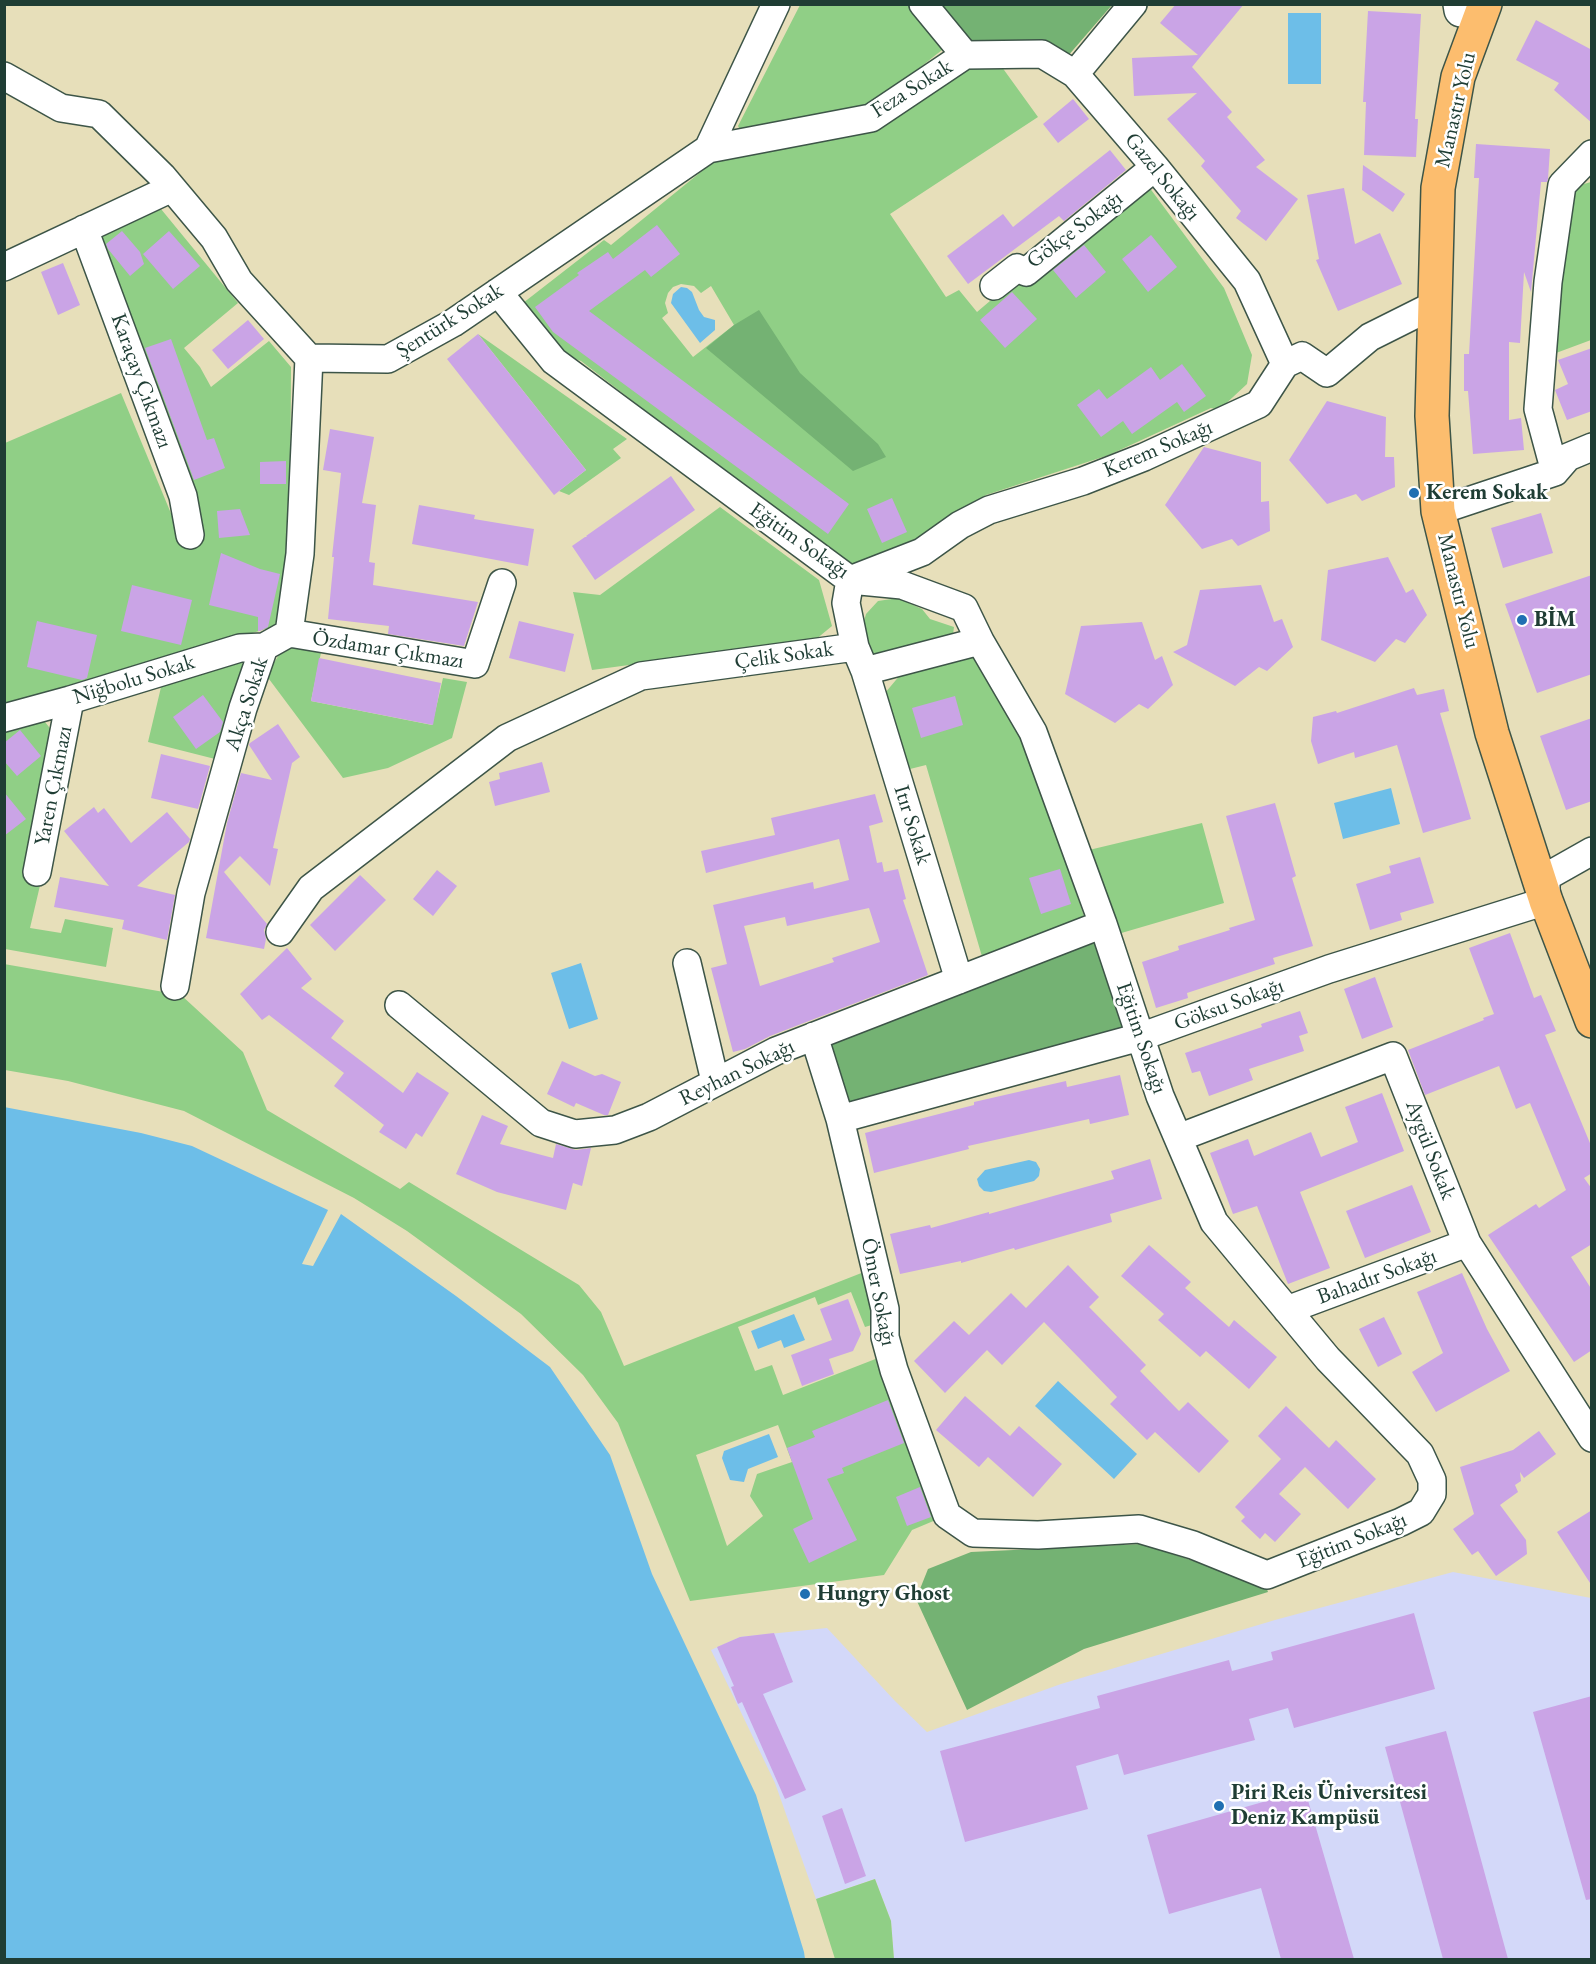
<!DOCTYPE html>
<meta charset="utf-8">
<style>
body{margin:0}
#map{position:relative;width:1596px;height:1964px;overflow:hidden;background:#e7dfba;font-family:"EB Garamond",serif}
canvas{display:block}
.frame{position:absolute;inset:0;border:6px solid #1f3d34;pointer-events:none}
</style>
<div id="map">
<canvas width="1596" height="1964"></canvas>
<div class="frame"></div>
</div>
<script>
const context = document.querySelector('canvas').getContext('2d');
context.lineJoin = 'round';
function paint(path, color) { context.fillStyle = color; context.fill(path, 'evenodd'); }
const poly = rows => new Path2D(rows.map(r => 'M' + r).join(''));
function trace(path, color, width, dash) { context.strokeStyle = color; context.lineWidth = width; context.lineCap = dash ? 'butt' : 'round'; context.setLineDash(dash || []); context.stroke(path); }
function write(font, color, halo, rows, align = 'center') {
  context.font = font + ' "EB Garamond",serif'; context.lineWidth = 5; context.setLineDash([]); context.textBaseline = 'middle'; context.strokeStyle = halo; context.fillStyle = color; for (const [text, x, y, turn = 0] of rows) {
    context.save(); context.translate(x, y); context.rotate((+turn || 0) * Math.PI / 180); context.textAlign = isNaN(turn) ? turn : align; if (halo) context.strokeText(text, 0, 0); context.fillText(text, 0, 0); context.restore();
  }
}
paint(poly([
 [1453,1572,1591,1598,1591,1959,894,1959,891,1921,875,1879,816,1899,775,1783,711,1650,740,1637,827,1628,895,1701,927,1732,1061,1684,1275,1620]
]), '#d3d8f9');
paint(poly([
 [800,5,912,5,947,46,868,109,742,133,738,126],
 [999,63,1038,117,890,214,946,297,959,290,977,312,1017,278,1028,287,1149,187,1224,288,1252,355,1247,384,1219,410,1211,408,1109,455,986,495,931,531,861,565,841,562,581,361,559,353,523,303,604,240,611,245,713,162,868,131,970,66],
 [681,284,694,286,701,293,711,286,734,325,693,357,662,318,668,313,665,303,668,293,673,287],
 [1591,182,1591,340,1556,353,1568,199,1577,186],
 [161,209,238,303,184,348,200,367,211,387,269,341,291,367,290,552,275,626,5,710,5,443,121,393,182,540,98,236],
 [478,334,627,439,613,449,621,458,569,495,559,491,586,470],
 [720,507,819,580,832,626,815,640,592,670,573,592,600,595],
 [898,598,922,609,930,619,954,627,952,642,871,658,858,641,866,614,878,601],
 [284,647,322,648,311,701,432,725,443,678,467,682,452,738,388,768,343,778,266,675],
 [972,657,979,661,1023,737,1086,922,983,960,926,765,906,770,885,693,901,674],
 [239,660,246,667,219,760,148,742,162,683],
 [41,717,57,737,42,877,30,928,61,933,65,919,113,928,106,967,5,949,5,727],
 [1202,823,1224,903,1118,934,1089,850],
 [4,964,181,995,243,1052,267,1110,400,1189,409,1182,579,1285,601,1312,624,1366,864,1272,875,1324,865,1327,851,1292,818,1305,815,1297,738,1327,755,1371,772,1365,783,1395,878,1358,951,1500,962,1509,912,1530,884,1575,690,1601,618,1423,583,1375,521,1314,407,1231,354,1198,184,1111,68,1081,5,1070],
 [778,1425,792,1462,757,1474,750,1496,763,1516,727,1546,696,1455],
 [875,1879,891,1921,894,1959,835,1959,816,1899]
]), '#90cf86');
paint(poly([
 [940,4,1112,5,1067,57,968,42],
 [759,310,800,373,878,444,886,457,853,471,706,348,734,325],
 [1094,940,1125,1029,846,1109,826,1042],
 [1141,1544,1265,1584,1268,1592,1084,1649,967,1710,916,1599,928,1569,971,1552]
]), '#74b273');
paint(poly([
 [1288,13,1321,13,1321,84,1288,84],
 [681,287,687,288,692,292,699,310,704,317,715,320,715,330,700,343,671,303,673,294],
 [1391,788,1400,824,1343,839,1334,803],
 [581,963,598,1019,569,1029,551,973],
 [4,1107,141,1133,192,1146,328,1210,302,1264,313,1266,341,1214,456,1296,550,1367,610,1455,652,1574,756,1795,804,1952,805,1959,5,1959],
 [1029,1160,1036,1162,1040,1169,1039,1176,1034,1181,991,1192,984,1191,979,1186,977,1179,985,1170],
 [794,1314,805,1340,784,1348,781,1340,758,1349,751,1331],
 [1058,1381,1137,1454,1114,1479,1035,1406],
 [769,1434,778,1457,748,1469,744,1482,730,1480,722,1458,724,1451]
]), '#6dbee8');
paint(poly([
 [1176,4,1244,4,1192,67,1232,112,1227,117,1265,160,1256,167,1298,199,1266,241,1236,218,1241,211,1201,166,1205,161,1167,119,1197,93,1134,96,1132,58,1198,55,1160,23],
 [1368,11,1421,14,1415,119,1418,119,1416,157,1364,155,1366,102,1363,102],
 [1536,20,1592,50,1592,123,1554,90,1559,83,1516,60],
 [1073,99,1089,119,1058,143,1043,124],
 [1476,144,1550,149,1548,179,1547,182,1541,182,1531,292,1524,272,1520,343,1509,342,1509,420,1521,418,1524,450,1473,454,1468,391,1464,391,1464,354,1469,354,1479,178,1474,178],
 [1110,150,1126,170,1064,221,1059,216,968,284,947,256,1003,214,1013,227],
 [1363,165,1405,194,1393,212,1362,190],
 [1344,188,1355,244,1380,233,1402,284,1338,311,1316,260,1319,259,1307,195],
 [657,225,680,254,651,277,645,270,589,311,849,504,828,534,553,332,535,307,579,275,577,273,608,252,613,259],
 [122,231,140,252,144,264,130,276,108,249,106,244],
 [169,231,200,266,173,289,143,254],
 [1151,235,1177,267,1148,292,1122,259],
 [1084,245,1106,272,1076,298,1053,270],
 [63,263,80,305,58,315,41,272],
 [1012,292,1037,319,1005,348,980,320],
 [248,320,264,339,228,369,212,350],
 [478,334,586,470,554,495,447,359],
 [171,339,207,440,214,438,225,468,194,480,145,348],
 [1592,348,1592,411,1567,420,1555,390,1568,384,1558,360],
 [1182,364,1206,396,1184,412,1177,402,1132,434,1123,421,1101,437,1077,405,1099,389,1107,399,1151,367,1160,380],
 [1327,401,1386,417,1385,457,1394,457,1395,487,1362,501,1356,494,1327,504,1289,460],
 [330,429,374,437,362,503,376,505,369,562,375,563,373,585,478,602,464,646,388,634,389,626,328,619,334,557,332,557,341,473,323,470],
 [1204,447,1261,462,1261,502,1269,501,1270,531,1238,546,1232,539,1202,549,1165,505],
 [286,461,286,484,260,484,260,462],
 [671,476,695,510,595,580,572,546,585,537,587,537,586,536],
 [892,498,907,532,882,543,867,509],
 [419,505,475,515,474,519,534,529,528,566,412,544],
 [240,509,250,535,219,538,217,511],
 [1541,513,1553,553,1503,568,1491,528],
 [221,553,260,569,280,574,268,627,260,631,258,631,258,617,209,605],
 [1388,557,1406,593,1413,589,1427,615,1405,643,1396,639,1375,662,1321,640,1328,570],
 [1592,575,1592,674,1537,693,1505,604],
 [132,585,192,600,181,645,121,631],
 [1261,585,1274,622,1282,619,1293,647,1267,671,1259,667,1235,686,1173,652,1187,645,1200,590],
 [37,621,97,635,87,678,82,680,27,667],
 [519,621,574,634,565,672,509,658],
 [1142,622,1155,660,1162,656,1173,685,1148,709,1139,704,1115,723,1065,694,1081,626],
 [319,658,441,683,433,725,311,701],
 [1414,688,1417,695,1444,689,1449,711,1440,713,1471,819,1423,833,1397,745,1355,758,1354,752,1318,764,1311,741,1313,717,1336,711,1337,713],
 [203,695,223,722,220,732,196,749,173,717],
 [955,696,963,725,921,738,912,708],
 [1592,718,1592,801,1566,810,1540,736],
 [278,724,300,757,292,763,273,848,278,849,270,886,240,856,224,872,267,924,264,930,266,939,264,949,206,938,227,823,241,773,272,780,249,745,250,743],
 [20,730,41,756,17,776,4,761,4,743],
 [161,754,210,766,198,809,151,798],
 [542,762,550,792,495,806,489,782,500,779,499,773],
 [4,792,26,819,4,836],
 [875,794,883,822,869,826,877,863,882,862,884,872,898,869,906,899,903,900,928,975,770,1036,745,1049,733,1052,711,968,727,964,713,905,813,882,814,889,849,880,839,839,706,873,701,851,775,835,771,818],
 [869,908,880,942,832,958,834,962,760,986,744,926,785,917,787,926],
 [1275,803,1296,876,1292,878,1313,946,1273,958,1275,964,1187,993,1188,998,1156,1008,1142,962,1179,950,1178,946,1230,930,1229,928,1255,920,1226,816],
 [94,807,98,813,104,808,131,843,167,812,190,839,189,842,137,886,175,895,167,940,122,929,124,920,54,907,60,877,109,886,64,831],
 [1420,857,1434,903,1400,913,1402,920,1370,930,1356,884,1391,873,1389,866],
 [1060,869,1071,904,1041,914,1029,878],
 [437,870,457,886,433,916,413,899],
 [360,875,386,900,335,951,310,925],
 [1510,933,1534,998,1541,995,1556,1031,1545,1035,1592,1148,1592,1173,1584,1178,1592,1189,1592,1244,1571,1257,1592,1290,1592,1350,1574,1362,1488,1235,1536,1204,1539,1208,1566,1190,1530,1103,1516,1109,1499,1066,1425,1095,1408,1050,1484,1020,1483,1018,1494,1014,1469,948],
 [287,948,312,979,301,988,344,1021,331,1038,403,1093,417,1072,449,1093,422,1137,416,1133,406,1149,379,1132,384,1125,334,1086,344,1073,269,1015,262,1020,240,994],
 [1375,977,1393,1027,1362,1039,1344,989],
 [1300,1011,1308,1033,1299,1036,1304,1051,1249,1069,1253,1080,1209,1096,1200,1071,1192,1073,1185,1053,1262,1027,1261,1024],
 [562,1061,595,1076,602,1074,621,1082,608,1115,604,1115,576,1103,574,1107,547,1094],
 [1120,1075,1129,1115,1090,1124,1089,1119,968,1146,969,1149,874,1173,865,1133,974,1105,974,1102,1066,1081,1067,1087],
 [1382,1093,1404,1151,1300,1192,1330,1268,1288,1284,1257,1206,1233,1214,1210,1153,1248,1139,1254,1156,1311,1132,1321,1157,1358,1142,1345,1107],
 [482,1115,508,1126,500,1144,553,1158,556,1144,576,1150,591,1148,582,1186,573,1183,566,1210,497,1192,456,1174],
 [1150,1159,1162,1199,1110,1214,1112,1222,1015,1250,1014,1248,961,1263,961,1261,900,1274,890,1234,930,1225,931,1228,989,1212,989,1214,1114,1179,1111,1171],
 [1412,1185,1431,1232,1365,1258,1346,1211],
 [1149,1245,1191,1282,1185,1288,1229,1327,1234,1320,1277,1357,1249,1389,1206,1351,1200,1357,1158,1320,1164,1314,1121,1276],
 [1068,1265,1099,1297,1089,1307,1146,1365,1140,1371,1179,1411,1188,1402,1229,1441,1199,1473,1155,1432,1147,1440,1110,1404,1117,1397,1044,1322,1002,1365,987,1350,945,1393,914,1361,954,1321,969,1335,1011,1293,1026,1308],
 [1462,1273,1487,1329,1510,1371,1436,1412,1412,1372,1443,1353,1417,1292],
 [848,1299,861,1334,853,1351,829,1359,834,1374,802,1386,791,1355,832,1340,820,1309],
 [1384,1317,1402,1354,1378,1367,1359,1329],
 [965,1396,1010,1436,1019,1426,1062,1464,1033,1497,988,1457,979,1467,936,1430],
 [888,1400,904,1443,842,1468,844,1473,827,1479,857,1540,809,1563,793,1529,813,1519,787,1448,815,1437,812,1431],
 [1286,1406,1329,1448,1336,1440,1376,1479,1348,1509,1305,1467,1279,1494,1301,1514,1275,1542,1265,1533,1260,1539,1241,1521,1245,1517,1235,1507,1281,1459,1258,1436],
 [1539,1431,1556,1454,1524,1478,1520,1472,1521,1481,1515,1485,1518,1492,1500,1505,1526,1540,1527,1554,1496,1576,1478,1551,1472,1555,1453,1529,1474,1514,1460,1467,1513,1450],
 [920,1487,931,1517,907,1526,896,1497],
 [1592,1510,1592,1586,1557,1532],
 [1414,1613,1435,1689,1294,1728,1288,1708,1249,1719,1255,1740,1124,1775,1118,1754,1076,1766,1088,1809,965,1842,940,1751,1100,1708,1097,1696,1229,1660,1232,1671,1273,1660,1271,1652],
 [774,1633,793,1682,763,1694,806,1790,785,1799,742,1702,738,1704,731,1687,734,1686,717,1647,740,1637],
 [1592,1696,1592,1899,1586,1900,1533,1712],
 [1446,1731,1508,1959,1443,1959,1385,1747],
 [1305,1790,1354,1959,1281,1959,1261,1888,1169,1914,1147,1835],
 [842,1808,866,1876,845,1884,822,1816]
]), '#caa4e6');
const minor = poly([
 [923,4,965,55],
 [1075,74,1133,4],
 [4,76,61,108,99,114,162,176,214,238,239,281,309,358,388,359,453,323,708,149,776,4],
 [708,149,871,118,965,55,1042,54,1075,74,1155,167,1247,281,1285,364],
 [84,229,183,496,190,535],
 [4,267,172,188],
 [994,286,1017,268,1026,272,1155,167],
 [498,292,554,361,850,580,902,585,964,608,980,641,1033,732,1103,924,1160,1096,1214,1222,1328,1359,1420,1454,1432,1480,1432,1494,1421,1512,1401,1522,1267,1575,1193,1545,1139,1529,1038,1535,973,1533,947,1515,894,1370,885,1337,885,1309,840,1119,814,1036],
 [1555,472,1538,409,1548,282,1562,185,1592,154],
 [1438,511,1555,472,1568,457,1592,447],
 [289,633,475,664,502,583],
 [855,647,846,603,850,580,922,552,960,525,989,510,1083,481,1144,457,1259,404,1285,364,1302,356,1327,373,1370,337,1434,305],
 [865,671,959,980],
 [4,718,70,700,240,648,264,647],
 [37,872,70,700],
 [280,932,311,888,507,738,641,676,855,647,865,671,980,641],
 [687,963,715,1081],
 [175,986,191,893,243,708,264,647,289,633,300,554,309,358],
 [399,1005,541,1123,575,1134,615,1130,649,1117,776,1051,1103,924],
 [840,1119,1140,1037,1329,969,1546,901,1546,877,1592,851],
 [1178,1138,1393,1056,1467,1243,1592,1438],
 [1287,1310,1467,1243]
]);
const tertiary = poly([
 [1460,4,1461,10]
]);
const primary = poly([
 [1485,4,1458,77,1438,188,1432,416,1438,511,1492,733,1546,901,1592,1021]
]);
trace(minor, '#3d5548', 30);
trace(tertiary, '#3d5548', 36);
trace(primary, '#3d5548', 36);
trace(minor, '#fff', 27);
trace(tertiary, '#fff', 33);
trace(primary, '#fcbd6e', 33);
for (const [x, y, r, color] of [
 [1414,493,6,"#1f6fb2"],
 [1522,620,6,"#1f6fb2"],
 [805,1594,6,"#1f6fb2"],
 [1219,1806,6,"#1f6fb2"]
]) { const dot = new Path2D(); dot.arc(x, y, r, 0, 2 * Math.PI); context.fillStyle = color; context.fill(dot); trace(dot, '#fff', 2); }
write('22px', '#1f3d34', '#fff', [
 ["Feza Sokak",912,89,-32],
 ["Manastır Yolu",1456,110,-77],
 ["Gazel Sokağı",1162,177,51],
 ["Gökçe Sokağı",1075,230,-37],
 ["Şentürk Sokak",450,321,-32],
 ["Karaçay Çıkmazı",141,381,70],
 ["Kerem Sokağı",1158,449,-23],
 ["Eğitim Sokağı",799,541,35],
 ["Manastır Yolu",1458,591,76],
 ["Özdamar Çıkmazı",388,650,9],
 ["Çelik Sokak",784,656,-8],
 ["Niğbolu Sokak",134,680,-17],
 ["Akça Sokak",247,704,-72],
 ["Yaren Çıkmazı",54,786,-79],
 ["Itır Sokak",912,825,73],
 ["Göksu Sokağı",1229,1005,-20],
 ["Eğitim Sokağı",1141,1038,71],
 ["Reyhan Sokağı",737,1073,-26],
 ["Aygül Sokak",1430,1150,69],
 ["Bahadır Sokağı",1377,1277,-20],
 ["Ömer Sokağı",878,1292,79],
 ["Eğitim Sokağı",1352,1541,-22]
]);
write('bold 22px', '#1f3d34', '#fff', [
 ["Kerem Sokak",1426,493],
 ["BİM",1534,620],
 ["Hungry Ghost",817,1594],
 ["Piri Reis Üniversitesi",1231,1793],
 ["Deniz Kampüsü",1231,1818]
], 'left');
</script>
